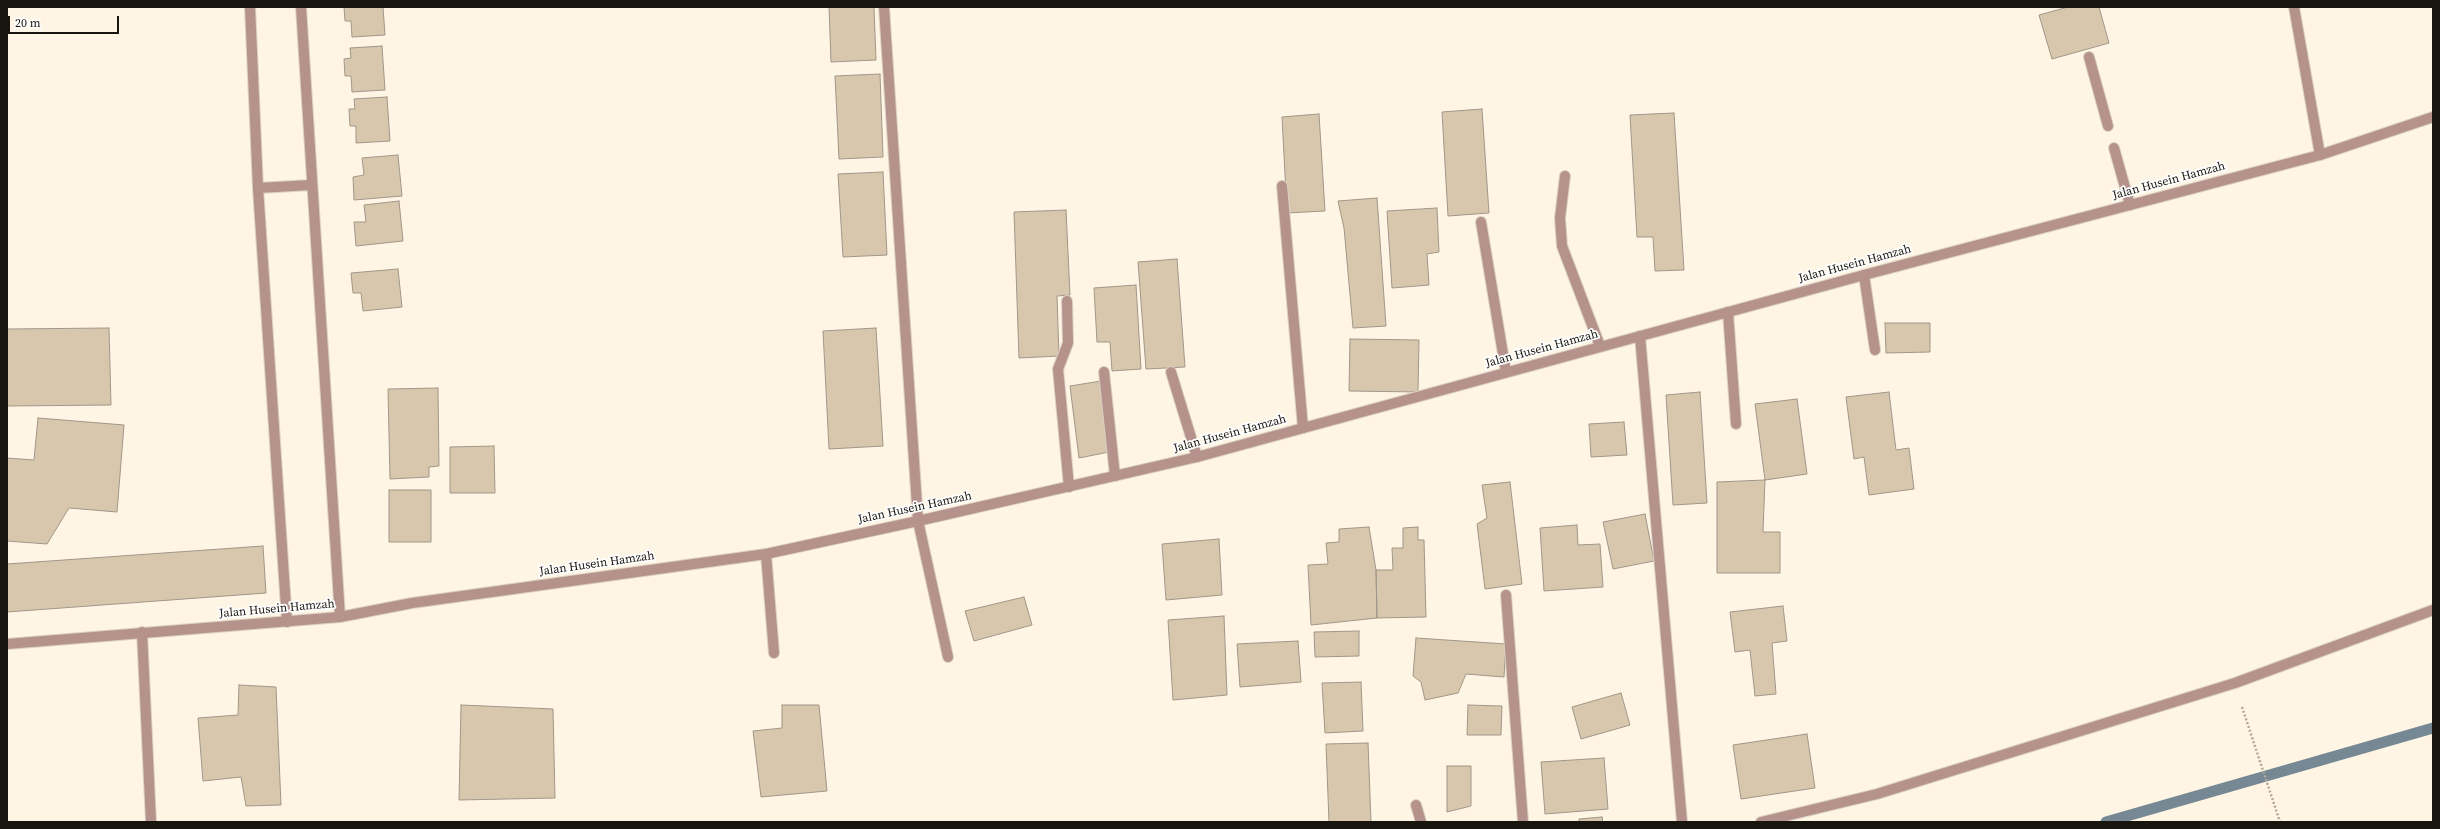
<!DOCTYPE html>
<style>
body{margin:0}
#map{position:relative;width:2440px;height:829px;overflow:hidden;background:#fff5e5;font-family:"Source Serif 4",serif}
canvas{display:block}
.frame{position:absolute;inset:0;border:8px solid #18150f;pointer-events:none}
.scale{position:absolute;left:8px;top:16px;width:111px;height:18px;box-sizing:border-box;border:2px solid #18150f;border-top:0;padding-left:5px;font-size:12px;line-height:14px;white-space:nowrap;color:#18150f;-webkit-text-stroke:3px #fff;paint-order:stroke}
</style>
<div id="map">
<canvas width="2440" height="829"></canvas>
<div class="frame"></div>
<div class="scale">20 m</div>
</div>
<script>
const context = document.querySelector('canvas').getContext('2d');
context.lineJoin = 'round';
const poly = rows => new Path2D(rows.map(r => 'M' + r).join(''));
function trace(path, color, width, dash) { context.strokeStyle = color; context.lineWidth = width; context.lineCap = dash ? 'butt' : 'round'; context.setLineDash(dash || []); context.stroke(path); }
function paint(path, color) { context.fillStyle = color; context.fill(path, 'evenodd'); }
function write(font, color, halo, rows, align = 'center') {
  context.font = font + ' "Source Serif 4",serif'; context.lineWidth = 3.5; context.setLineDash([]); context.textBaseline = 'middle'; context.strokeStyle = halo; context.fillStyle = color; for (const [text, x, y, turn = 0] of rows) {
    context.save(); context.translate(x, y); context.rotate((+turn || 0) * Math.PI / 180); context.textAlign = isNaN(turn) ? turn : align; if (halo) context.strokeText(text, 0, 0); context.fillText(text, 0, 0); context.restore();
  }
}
trace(poly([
 [2106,822,2433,728]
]), '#768893', 11);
const building = poly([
 [344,7,383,7,385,35,352,37,351,21,345,21,344,7],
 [829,7,874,7,876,60,831,62,829,7],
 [2068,7,2099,7,2109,43,2052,59,2039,15,2068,7],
 [382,46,385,90,352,92,351,76,345,76,344,59,351,58,350,48,382,46],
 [880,74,883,157,839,159,835,76,880,74],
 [387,97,390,141,356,143,356,126,350,126,349,109,355,109,354,99,387,97],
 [1482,109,1489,213,1448,216,1442,112,1482,109],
 [1674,113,1684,270,1655,271,1653,237,1637,237,1630,115,1674,113],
 [1319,114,1325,211,1287,213,1282,117,1319,114],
 [398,155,402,196,354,200,353,177,364,175,362,158,398,155],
 [883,172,887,255,843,257,838,174,883,172],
 [1377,198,1386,326,1353,328,1344,228,1338,201,1377,198],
 [399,201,403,241,356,246,354,222,366,222,364,205,399,201],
 [1437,208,1439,252,1427,254,1429,285,1392,288,1387,211,1437,208],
 [1066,210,1070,295,1057,296,1059,356,1019,358,1014,212,1066,210],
 [1177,259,1185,367,1146,369,1138,262,1177,259],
 [398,269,402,307,363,311,361,293,353,293,351,273,398,269],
 [1136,285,1141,369,1112,371,1110,342,1097,342,1094,288,1136,285],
 [1885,323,1930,323,1930,352,1886,353,1885,323],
 [109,328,111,405,7,406,7,329,109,328],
 [876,328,883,446,829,449,823,331,876,328],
 [1350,339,1419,340,1418,392,1349,391,1350,339],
 [1101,381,1109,452,1079,458,1070,386,1101,381],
 [438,388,439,466,429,467,429,477,390,479,388,389,438,388],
 [1700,392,1707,503,1673,505,1666,395,1700,392],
 [1889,392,1896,450,1909,448,1914,489,1869,495,1864,457,1854,459,1846,397,1889,392],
 [1797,399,1807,474,1765,480,1755,404,1797,399],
 [38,418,124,425,117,512,69,508,47,544,7,541,7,458,34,460,38,418],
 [1624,422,1627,455,1591,457,1589,424,1624,422],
 [494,446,495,493,450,493,450,447,494,446],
 [1765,480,1763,532,1780,532,1780,573,1717,573,1717,482,1765,480],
 [1510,482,1522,584,1485,589,1477,524,1487,518,1482,485,1510,482],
 [389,490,431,490,431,542,389,542,389,490],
 [1645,514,1654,561,1613,569,1603,522,1645,514],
 [1577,525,1578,545,1600,544,1603,587,1544,591,1540,528,1577,525],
 [1369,527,1376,570,1377,618,1311,625,1308,565,1328,564,1326,543,1339,542,1339,529,1369,527],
 [1418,527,1418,540,1424,540,1426,617,1377,618,1376,570,1393,570,1392,548,1403,548,1403,528,1418,527],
 [1219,539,1222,595,1166,600,1162,544,1219,539],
 [263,546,266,593,7,612,7,564,263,546],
 [1024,597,1032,625,974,641,965,611,1024,597],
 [1783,606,1787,641,1772,643,1776,694,1755,696,1750,650,1735,652,1730,612,1783,606],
 [1224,616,1227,695,1173,700,1168,620,1224,616],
 [1359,631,1359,656,1315,657,1314,632,1359,631],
 [1416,638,1506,644,1504,677,1466,674,1458,693,1425,700,1421,682,1413,676,1416,638],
 [1298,641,1301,682,1240,687,1237,644,1298,641],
 [1361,682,1363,731,1325,733,1322,683,1361,682],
 [239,685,276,687,281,805,246,806,241,777,203,781,198,718,238,715,239,685],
 [1621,693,1630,725,1581,739,1572,707,1621,693],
 [461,705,553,709,555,798,459,800,461,705],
 [782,705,819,705,827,791,761,797,753,731,782,728,782,705],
 [1468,705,1502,706,1501,735,1467,735,1468,705],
 [1807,734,1815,788,1741,799,1733,745,1807,734],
 [1368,743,1371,822,1329,822,1326,744,1368,743],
 [1604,758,1608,809,1545,814,1541,762,1604,758],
 [1447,766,1471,766,1471,806,1447,812,1447,766],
 [1602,817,1603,822,1579,822,1579,819,1602,817]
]);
paint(building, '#d8c7ad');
trace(building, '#a09788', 1);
const service = poly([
 [2089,57,2108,126],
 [2114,148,2130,205],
 [1565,176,1560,218,1562,246,1600,346],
 [1282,186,1303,428],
 [1481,222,1506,372],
 [1864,275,1875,350],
 [1067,301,1068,343,1058,369,1069,487],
 [1728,312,1736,424],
 [1104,372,1115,476],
 [1171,372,1197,457],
 [918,521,948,657],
 [766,554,774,653],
 [1416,805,1421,822]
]);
const minor = poly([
 [250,7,258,188,287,622],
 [301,7,340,617],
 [884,7,918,521],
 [2294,7,2320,155],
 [258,188,311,185],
 [1640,336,1682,822],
 [1506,595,1523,822],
 [142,632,151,822],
 [1761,822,1877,794,2235,683,2433,610]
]);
const tertiary = poly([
 [7,644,340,617,412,603,766,554,918,521,1197,457,1864,275,2320,155,2433,117]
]);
trace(service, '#dad1c3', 12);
trace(minor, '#dad1c3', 12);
trace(tertiary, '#dad1c3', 12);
trace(poly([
 [2242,707,2280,822]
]), '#b0a89c', 2.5, [2, 2]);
trace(service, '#b6928c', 10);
trace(minor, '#b6928c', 10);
trace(tertiary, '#b6928c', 10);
write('12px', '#18150f', '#fff', [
 ["Jalan Husein Hamzah",2169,181,-15],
 ["Jalan Husein Hamzah",1855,264,-15],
 ["Jalan Husein Hamzah",1542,349,-15],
 ["Jalan Husein Hamzah",1230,434,-15],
 ["Jalan Husein Hamzah",915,508,-12],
 ["Jalan Husein Hamzah",597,564,-8],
 ["Jalan Husein Hamzah",277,609,-5]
]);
</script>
